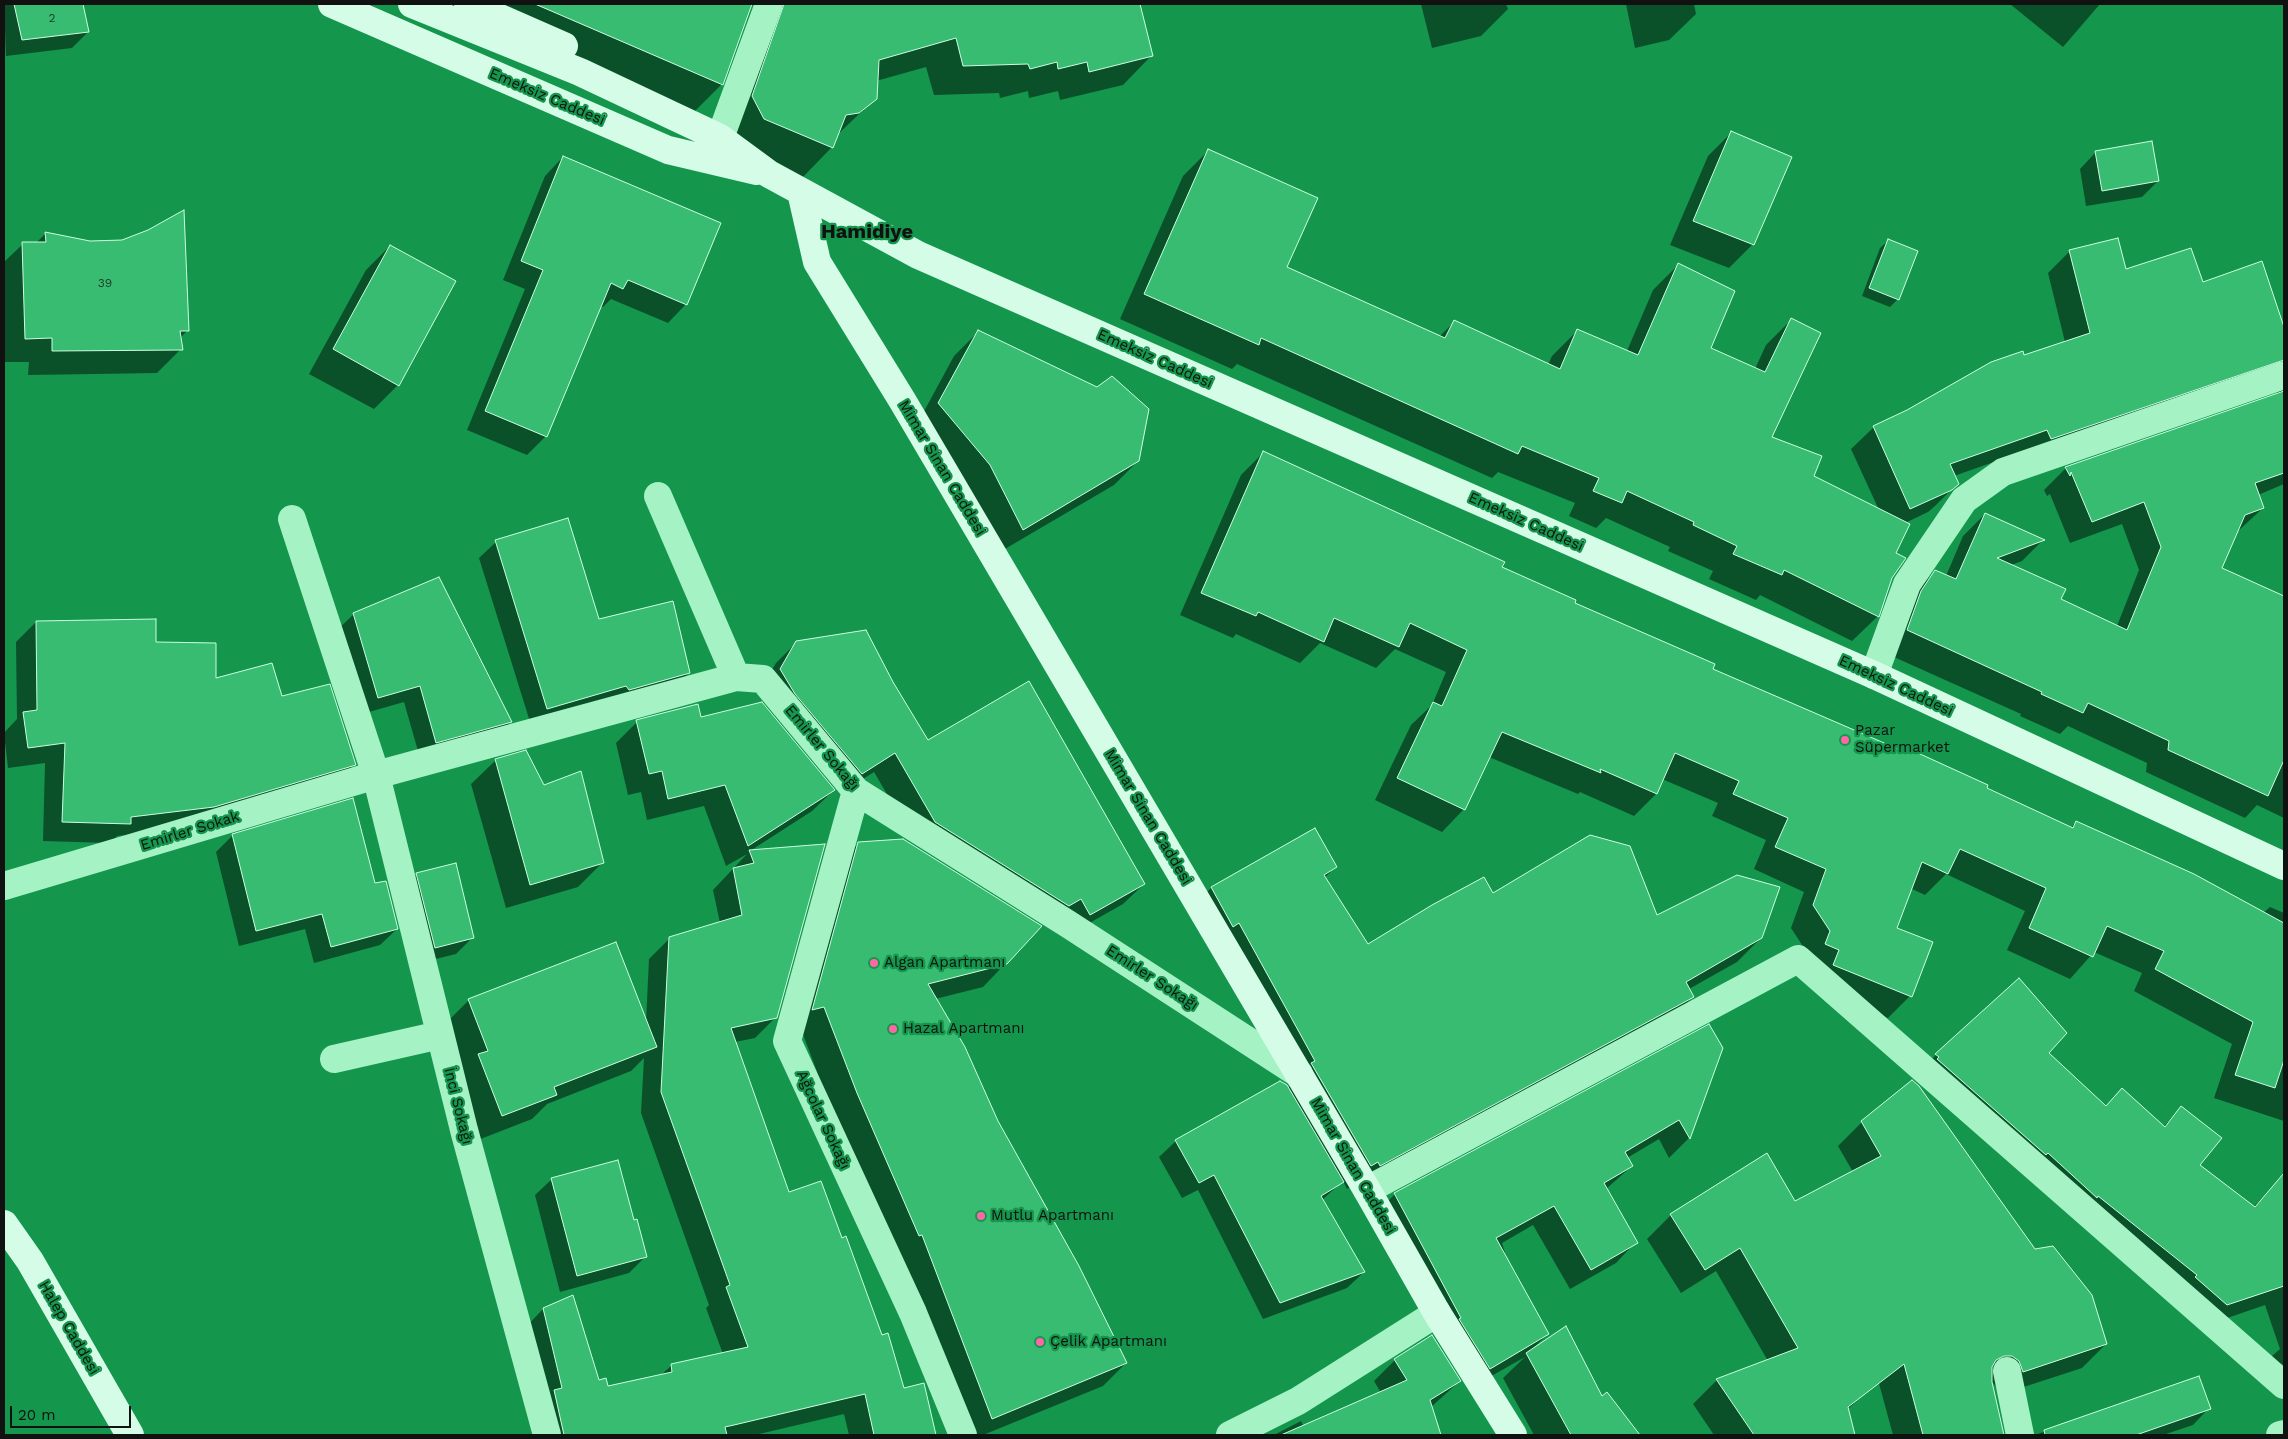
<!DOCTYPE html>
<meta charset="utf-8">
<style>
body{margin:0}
#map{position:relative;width:2288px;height:1439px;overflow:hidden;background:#14964d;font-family:"Work Sans",sans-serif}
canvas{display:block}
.frame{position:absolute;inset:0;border:5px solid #111;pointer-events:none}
.scale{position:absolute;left:10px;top:1406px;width:121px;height:22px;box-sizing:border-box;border:2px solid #111;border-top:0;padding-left:6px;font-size:15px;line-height:18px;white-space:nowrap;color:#111;-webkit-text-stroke:4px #14964d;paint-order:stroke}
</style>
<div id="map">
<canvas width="2288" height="1439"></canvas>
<div class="frame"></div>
<div class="scale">20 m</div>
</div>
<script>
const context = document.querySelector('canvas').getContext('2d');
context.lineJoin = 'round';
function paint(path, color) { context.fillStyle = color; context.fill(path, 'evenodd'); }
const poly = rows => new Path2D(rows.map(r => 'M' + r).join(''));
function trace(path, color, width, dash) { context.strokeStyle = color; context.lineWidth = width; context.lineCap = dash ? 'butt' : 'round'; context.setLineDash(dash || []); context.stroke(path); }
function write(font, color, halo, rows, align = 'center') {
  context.font = font + ' "Work Sans",sans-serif'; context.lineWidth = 4.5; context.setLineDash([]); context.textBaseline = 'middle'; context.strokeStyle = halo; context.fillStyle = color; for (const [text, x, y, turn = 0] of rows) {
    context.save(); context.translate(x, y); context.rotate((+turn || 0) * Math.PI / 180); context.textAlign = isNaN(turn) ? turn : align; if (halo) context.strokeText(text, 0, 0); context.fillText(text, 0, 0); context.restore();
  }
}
paint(poly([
 [4,4,82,4,88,32,72,48,6,56],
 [402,4,751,4,722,84,692,114],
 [782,4,1138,4,1152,55,1123,85,1060,100,1058,91,1029,98,1028,91,1000,98,999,93,934,95,926,67,876,81,876,98,837,135,832,147,803,177,735,148,723,126],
 [1421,4,1506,4,1508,9,1481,36,1432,48],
 [1626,4,1694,4,1696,14,1669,40,1635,48],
 [2010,4,2100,4,2063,47],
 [1732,132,1753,244,1729,268,1670,245,1708,156],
 [1208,151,1285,268,1439,337,1454,322,1548,365,1552,356,1577,331,1627,351,1653,290,1678,265,1709,348,1755,369,1766,345,1791,320,1770,437,1812,477,1879,510,1851,449,1874,427,2024,356,2065,342,2048,273,2070,251,2125,271,2202,283,2261,263,2284,331,2284,484,2258,495,2263,508,2237,532,2220,568,2284,597,2284,818,2257,805,2245,818,2146,772,2147,763,2068,726,2060,734,2020,716,2021,714,1885,653,1913,594,1935,572,1946,576,1963,536,1985,514,2043,540,2022,561,2011,565,2060,600,2117,626,2139,570,2122,524,2070,543,2050,494,2047,496,2044,490,2066,468,2277,395,2277,392,2025,451,1954,476,1957,484,1935,506,1928,512,1905,523,1894,554,1891,578,1878,616,1852,641,1760,595,1756,600,1709,579,1713,571,1668,551,1670,547,1606,518,1596,528,1569,516,1575,503,1498,472,1492,478,1237,364,1232,369,1120,319,1183,176],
 [2096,152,2158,181,2142,197,2086,206,2080,169],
 [563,157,686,304,668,323,611,299,603,307,600,306,546,436,527,455,467,430,525,289,503,280,545,176],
 [46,233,90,242,188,330,180,338,181,349,157,373,28,375,29,362,4,362,4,262,23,244,36,243],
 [1888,241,1898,299,1890,307,1862,296,1880,248],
 [390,246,398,385,374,409,309,374,366,270],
 [978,332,1138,461,1114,485,998,553,915,428,954,356],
 [1263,453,1711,669,1904,752,1907,749,2071,828,2076,822,2263,913,2270,907,2284,913,2284,1121,2214,1098,2232,1044,2134,991,2142,973,2094,952,2070,979,2007,950,2025,911,1946,874,1925,895,1910,888,1895,928,1910,996,1888,1018,1812,987,1808,954,1791,928,1804,892,1754,869,1766,840,1712,816,1718,803,1662,779,1656,794,1634,816,1580,792,1578,794,1489,757,1464,809,1442,832,1375,800,1411,725,1432,705,1446,672,1395,649,1376,668,1320,643,1300,663,1236,634,1233,638,1180,615,1241,475],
 [496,542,598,620,689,673,673,689,531,725,479,558],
 [354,614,511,722,494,738,420,758,404,702,362,714,337,630],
 [36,622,155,643,215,680,281,697,355,764,335,784,193,827,117,836,110,843,43,841,45,763,8,768,4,733,17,719,16,642],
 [797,642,892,683,928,742,1144,884,1123,904,1070,934,915,842,874,772,841,793,760,690,776,663],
 [700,718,834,790,812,811,750,851,823,846,776,1017,755,1038,735,1042,788,1194,841,1239,903,1389,934,1434,932,1435,849,1435,844,1414,755,1435,539,1435,523,1330,543,1309,598,1381,607,1388,661,1375,671,1366,723,1354,706,1308,709,1305,641,1113,644,1058,631,1071,547,1104,532,1119,478,1140,445,1024,469,1000,646,1022,649,959,670,938,720,923,713,890,747,854,726,866,704,806,647,820,641,792,628,795,616,743,637,722],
 [496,760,543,787,603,862,578,887,506,908,471,784],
 [352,800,374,885,397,929,380,945,314,963,305,929,239,946,216,852,232,836],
 [859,843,1006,963,983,987,935,999,997,1121,1126,1363,1103,1386,983,1435,966,1435,834,1117,801,1029,835,867],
 [1336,867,1324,878,1368,946,1492,895,1656,917,1761,938,1737,962,1689,989,1693,997,1669,1020,1347,1189,1343,1181,1322,1200,1364,1272,1347,1288,1263,1319,1198,1190,1182,1198,1159,1157,1176,1141,1288,1088,1292,1084,1215,946,1209,949,1188,911,1211,888],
 [417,874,472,938,456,954,419,963,401,890],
 [1721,1049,1689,1138,1669,1158,1659,1139,1627,1158,1632,1166,1606,1189,1636,1242,1616,1263,1570,1289,1533,1225,1502,1243,1508,1263,1548,1334,1532,1349,1601,1398,1607,1394,1639,1435,1534,1435,1503,1378,1525,1357,1472,1387,1375,1214,1395,1194],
 [2047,1053,2105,1107,2122,1090,2163,1127,2182,1108,2198,1165,2253,1207,2275,1186,2284,1194,2284,1394,2256,1370,2280,1349,2265,1305,2207,1325,1916,1075,1936,1055],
 [1862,1122,2034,1250,2106,1344,2082,1368,1999,1395,1995,1385,1991,1382,2003,1435,1893,1435,1858,1306,1865,1393,1847,1410,1854,1435,1714,1435,1693,1404,1717,1380,1768,1361,1716,1271,1681,1293,1647,1239,1671,1215,1766,1154,1795,1203,1853,1172,1838,1146],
 [552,1179,633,1222,645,1257,629,1273,560,1292,535,1195],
 [1395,1360,1460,1381,1431,1407,1440,1435,1274,1435,1301,1421,1304,1427,1381,1393,1374,1381],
 [2198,1377,2209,1408,2193,1425,2163,1435,2035,1435]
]), '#0007');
const building = poly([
 [14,4,83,4,89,32,22,40,14,4],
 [535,4,752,4,723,85,535,4],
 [784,4,1140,4,1153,56,1089,72,1087,62,1058,69,1057,62,1030,69,1028,64,963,66,956,38,879,60,877,99,859,113,846,115,833,148,764,119,752,96,784,4],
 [1731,131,1792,157,1754,245,1693,221,1731,131],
 [2152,141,2159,181,2102,191,2095,151,2152,141],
 [1208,149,1318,198,1287,267,1445,338,1454,320,1560,369,1577,329,1638,355,1678,263,1735,291,1711,348,1765,372,1791,318,1821,333,1772,437,1822,456,1814,476,1910,524,1896,553,1906,558,1892,578,1879,617,1784,570,1782,575,1733,554,1737,546,1693,525,1694,522,1627,491,1622,503,1593,491,1599,478,1522,446,1518,454,1261,338,1259,345,1144,294,1208,149],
 [563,156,721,223,687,305,628,280,623,289,611,283,547,437,485,411,543,270,521,261,563,156],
 [184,210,189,331,180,331,183,350,52,351,52,338,25,339,22,242,46,242,45,232,90,241,122,240,148,230,184,210],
 [2118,238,2126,269,2191,248,2203,282,2262,261,2284,327,2284,360,2051,439,2047,430,1950,464,1959,484,1952,490,1910,509,1873,426,1907,410,1991,362,2023,351,2024,355,2090,333,2069,250,2118,238],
 [1888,239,1918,251,1899,300,1869,288,1888,239],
 [390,245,456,281,399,386,333,349,390,245],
 [978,330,1097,387,1112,376,1149,409,1139,461,1023,530,990,465,938,403,978,330],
 [2284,391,2284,473,2255,483,2264,508,2245,515,2222,568,2284,596,2284,760,2268,796,2168,750,2169,741,2088,703,2083,713,2041,694,2042,692,1907,630,1921,591,1935,570,1956,579,1985,513,2045,540,1997,558,2066,589,2061,599,2127,630,2161,547,2144,502,2092,522,2071,472,2070,476,2065,467,2284,391],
 [1263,451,1505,562,1502,567,1576,600,1575,603,1715,664,1713,669,1905,752,1907,748,1988,785,1987,788,2073,828,2076,821,2194,874,2284,923,2284,1060,2275,1088,2235,1075,2253,1022,2155,969,2164,951,2107,926,2093,957,2029,928,2046,888,1960,849,1948,874,1922,862,1897,928,1933,942,1912,997,1833,965,1839,950,1825,944,1830,931,1813,905,1826,869,1775,847,1788,818,1733,794,1739,781,1675,753,1657,794,1600,769,1601,773,1502,732,1465,810,1397,778,1433,702,1442,706,1467,650,1410,623,1399,647,1334,618,1324,642,1258,612,1256,616,1201,593,1263,451],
 [568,518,599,619,673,601,690,673,629,690,626,686,547,709,495,540,568,518],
 [439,577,512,722,436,743,420,686,378,698,353,613,439,577],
 [156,619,156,642,216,643,216,678,272,663,282,696,330,684,356,765,214,807,131,817,131,824,62,822,65,743,28,748,23,712,37,710,36,621,156,619],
 [866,630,893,682,928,740,1029,681,1145,884,1090,915,1081,899,1069,906,935,822,895,753,862,774,795,694,780,669,796,641,866,630],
 [762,702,835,790,748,846,725,785,668,799,662,771,649,774,636,720,698,704,701,717,762,702],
 [526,750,544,785,581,771,604,863,530,885,495,759,526,750],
 [353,798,375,883,386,881,398,929,331,947,322,914,256,931,232,834,353,798],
 [1315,828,1337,867,1324,875,1368,944,1432,905,1484,877,1493,893,1590,835,1630,846,1657,915,1737,875,1780,887,1762,938,1686,982,1694,997,1380,1166,1378,1162,1371,1166,1311,1063,1315,1061,1239,923,1233,927,1211,887,1315,828],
 [903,839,1042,926,1007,964,928,984,965,1047,998,1121,1079,1266,1127,1363,992,1419,922,1235,919,1236,857,1093,824,1007,812,1010,858,842,903,839],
 [825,844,777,1018,731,1028,789,1192,821,1181,842,1238,846,1236,882,1335,888,1333,904,1388,924,1383,936,1435,874,1435,865,1394,734,1425,725,1427,727,1435,564,1435,554,1390,562,1388,543,1308,573,1295,599,1380,606,1378,608,1386,672,1372,671,1364,748,1347,726,1287,730,1285,661,1092,669,937,742,915,733,868,754,863,749,850,825,844],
 [456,863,474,938,435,948,416,873,456,863],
 [616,942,657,1047,554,1087,557,1095,502,1116,478,1054,488,1051,468,999,616,942],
 [2019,978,2067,1033,2049,1053,2106,1106,2122,1088,2165,1127,2181,1106,2222,1138,2200,1165,2255,1207,2284,1173,2284,1286,2227,1305,2195,1277,2197,1275,2098,1196,2097,1198,2048,1153,2046,1155,1937,1059,1939,1057,1935,1054,2019,978],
 [1709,1024,1723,1048,1690,1139,1679,1120,1625,1152,1633,1166,1604,1183,1638,1243,1591,1270,1554,1206,1496,1238,1549,1334,1490,1369,1459,1319,1461,1318,1394,1193,1709,1024],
 [1912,1080,1919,1086,2035,1249,2053,1246,2092,1295,2107,1344,2023,1372,2019,1361,2012,1356,2004,1356,1996,1360,1992,1367,1992,1382,2004,1435,1923,1435,1904,1364,1848,1407,1855,1435,1754,1435,1716,1379,1798,1348,1740,1248,1705,1270,1670,1214,1767,1153,1795,1201,1881,1156,1861,1121,1912,1080],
 [1280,1081,1287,1085,1344,1182,1321,1196,1365,1272,1280,1303,1214,1175,1199,1183,1175,1140,1280,1081],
 [618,1160,634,1220,637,1219,647,1257,577,1276,551,1178,618,1160],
 [1566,1326,1602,1396,1607,1392,1640,1435,1571,1435,1526,1353,1566,1326],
 [1432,1335,1461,1381,1430,1400,1441,1435,1281,1435,1407,1380,1394,1359,1432,1335],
 [2199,1376,2211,1409,2136,1435,2045,1435,2044,1430,2199,1376]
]);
paint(building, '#38bc71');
trace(building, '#ccfde1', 1);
trace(poly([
 [720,138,769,4],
 [658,496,736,677],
 [292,519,376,775,464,1130,547,1435],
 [1874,675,1907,584,1964,500,2003,472,2284,375],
 [856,791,787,1041,913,1313,963,1435],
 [4,886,376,775,736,677,763,679,856,791,1068,924,1299,1074],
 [334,1059,440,1035],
 [1367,1190,1798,959,2284,1385],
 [2007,1371,2020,1435],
 [1230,1435,1298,1401,1437,1313],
 [2280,1435,2284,1434]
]), '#a5f2c5', 28);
trace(poly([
 [332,4,668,150,757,171],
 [412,4,580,72,720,138,769,174,918,255,1874,675,2284,866],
 [468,4,564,46],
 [801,192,817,262,902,400,1367,1190,1437,1313,1513,1435],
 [4,1224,30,1261,130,1435]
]), '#d4fce6', 28);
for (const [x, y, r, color] of [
 [1845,740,5,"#ff66a6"],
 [874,963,5,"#ff66a6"],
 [893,1029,5,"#ff66a6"],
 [981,1216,5,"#ff66a6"],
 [1040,1342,5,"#ff66a6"]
]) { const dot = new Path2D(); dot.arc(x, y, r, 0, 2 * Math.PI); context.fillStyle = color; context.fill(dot); trace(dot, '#14964d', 2); }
write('12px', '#1b3c29', null, [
 ["2",52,18],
 ["39",105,283]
]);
write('15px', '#111', '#14964d', [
 ["Emeksiz Caddesi",547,97,23],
 ["Emeksiz Caddesi",1155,359,24],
 ["Mimar Sinan Caddesi",942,468,59],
 ["Emeksiz Caddesi",1526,522,24],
 ["Emeksiz Caddesi",1896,686,25],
 ["Emirler Sokağı",822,748,50],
 ["Mimar Sinan Caddesi",1148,817,59],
 ["Emirler Sokak",190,831,-17],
 ["Emirler Sokağı",1152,978,33],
 ["İnci Sokağı",458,1106,76],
 ["Ağcolar Sokağı",823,1120,65],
 ["Mimar Sinan Caddesi",1353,1166,60],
 ["Halep Caddesi",69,1328,60]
]);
write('15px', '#111', '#14964d', [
 ["Pazar",1855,731],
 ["Süpermarket",1855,748],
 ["Algan Apartmanı",884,963],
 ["Hazal Apartmanı",903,1029],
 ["Mutlu Apartmanı",991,1216],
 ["Çelik Apartmanı",1050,1342]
], 'left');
write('bold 20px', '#111', '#14964d', [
 ["Hamidiye",867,232]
]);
</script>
